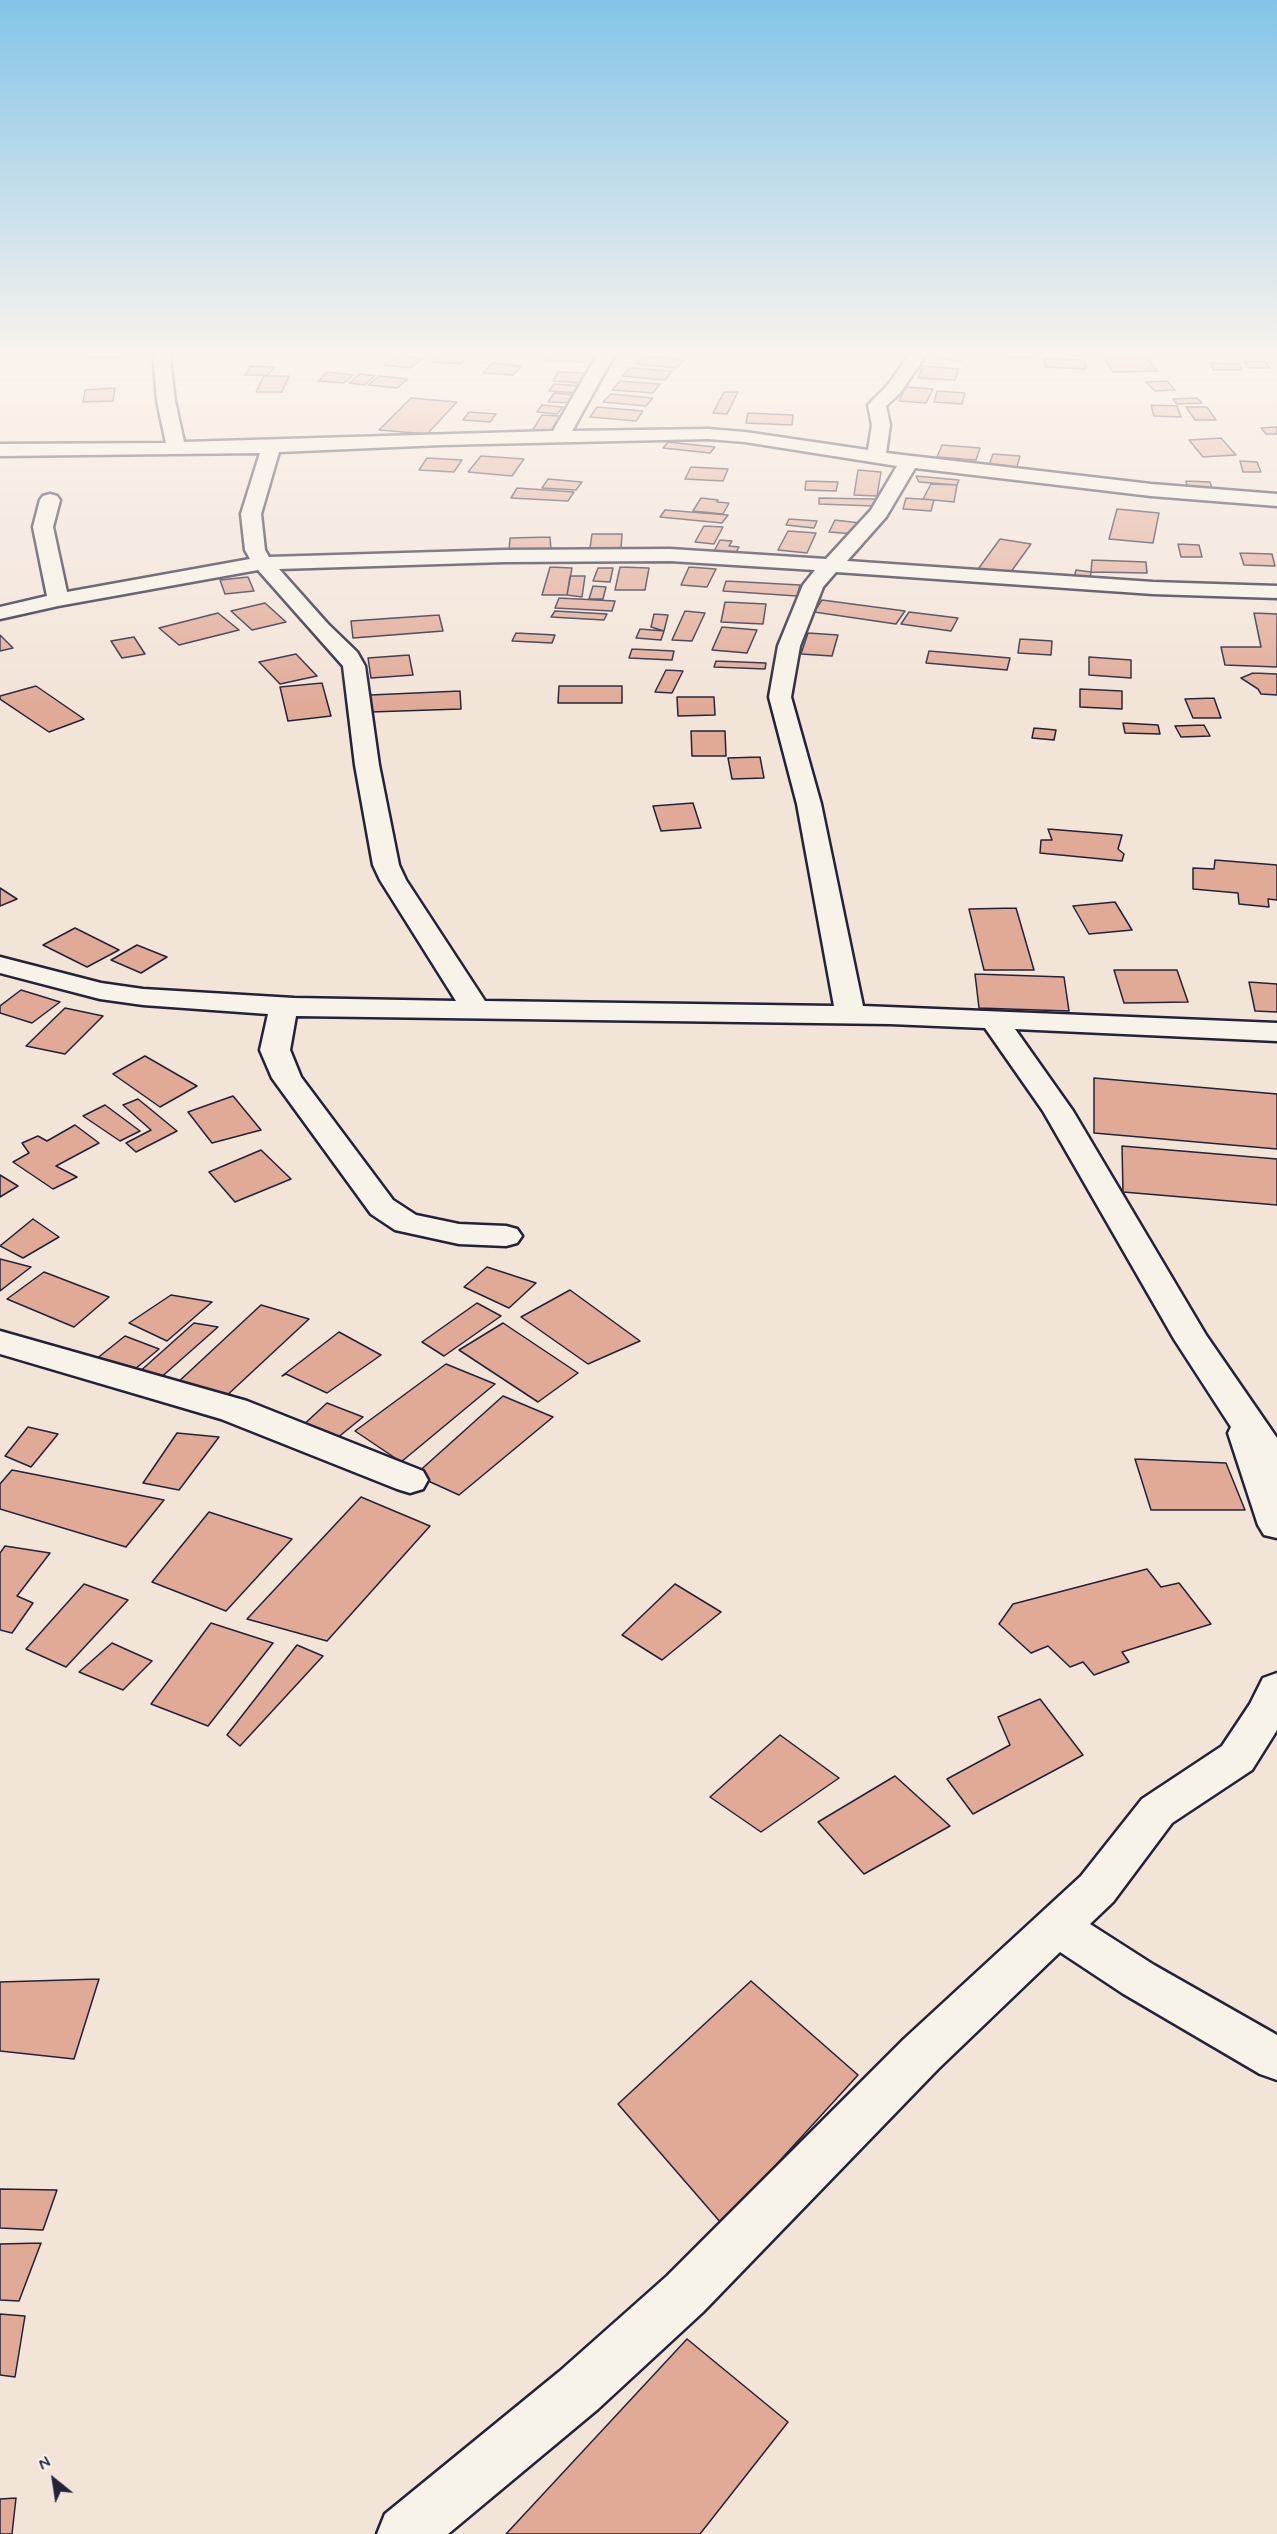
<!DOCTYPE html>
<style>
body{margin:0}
#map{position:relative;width:1277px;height:2534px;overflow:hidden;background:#f3e4d8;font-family:Mynerve,sans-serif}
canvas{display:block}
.north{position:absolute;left:24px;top:2450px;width:60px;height:60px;-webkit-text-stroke:4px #f7f3e8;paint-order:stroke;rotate:330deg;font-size:16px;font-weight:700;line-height:24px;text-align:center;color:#22223b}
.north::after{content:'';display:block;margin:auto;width:21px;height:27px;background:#22223b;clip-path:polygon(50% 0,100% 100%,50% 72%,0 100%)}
</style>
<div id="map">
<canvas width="1277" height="2534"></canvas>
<div class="north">N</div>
</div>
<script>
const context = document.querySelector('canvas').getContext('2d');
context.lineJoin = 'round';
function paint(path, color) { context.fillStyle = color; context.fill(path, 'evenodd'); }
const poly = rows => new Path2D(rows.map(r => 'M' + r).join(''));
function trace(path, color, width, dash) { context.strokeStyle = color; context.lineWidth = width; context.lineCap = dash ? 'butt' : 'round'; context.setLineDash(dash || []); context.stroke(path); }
const building = poly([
 [93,352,123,352,119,358,89,358,93,352],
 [441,352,471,352,460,364,432,362,441,352],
 [552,352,588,352,582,362,547,360,552,352],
 [937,352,940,352,965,355,961,361,932,358,937,352],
 [1005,352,1035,352,1035,358,1004,357,1005,352],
 [398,355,423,359,409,368,384,365,398,355],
 [644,356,684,360,677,368,636,364,644,356],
 [1104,358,1147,358,1157,371,1113,372,1104,358],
 [1044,359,1085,360,1086,369,1045,367,1044,359],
 [1264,361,1270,368,1250,368,1244,362,1264,361],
 [492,363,522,366,513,375,483,373,492,363],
 [1211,363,1239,364,1242,370,1213,370,1211,363],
 [251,366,274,367,268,375,245,375,251,366],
 [923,366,959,369,955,380,918,378,923,366],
 [630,368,672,371,665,380,622,376,630,368],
 [327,372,353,375,344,383,318,381,327,372],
 [558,372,586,373,582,383,553,381,558,372],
 [360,374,375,376,364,385,349,383,360,374],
 [264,376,289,376,282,392,256,392,264,376],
 [379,376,408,379,397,388,368,385,379,376],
 [620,381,660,384,653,393,612,390,620,381],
 [1167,381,1175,390,1155,391,1146,382,1167,381],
 [554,384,583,386,578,393,549,391,554,384],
 [906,387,933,389,926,403,899,401,906,387],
 [115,388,113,401,83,402,85,390,115,388],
 [937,391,965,393,962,404,934,402,937,391],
 [724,392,738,392,727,414,713,413,724,392],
 [554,393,576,395,571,403,548,402,554,393],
 [611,394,653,398,646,406,603,402,611,394],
 [411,398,457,402,427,434,379,430,411,398],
 [1197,398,1202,403,1177,404,1173,399,1197,398],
 [542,405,563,407,557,414,537,412,542,405],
 [1151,405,1177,406,1181,417,1154,416,1151,405],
 [597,407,643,411,636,421,590,417,597,407],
 [1186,407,1207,407,1216,420,1195,420,1186,407],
 [469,412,496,414,490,422,463,420,469,412],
 [748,413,793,415,792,425,746,423,748,413],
 [542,415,560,416,550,432,532,431,542,415],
 [1277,427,1277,434,1266,434,1261,428,1277,427],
 [1221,438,1236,455,1203,457,1189,440,1221,438],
 [668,442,715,447,710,453,663,448,668,442],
 [942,445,980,448,976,460,937,457,942,445],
 [993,454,1020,456,1016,470,988,468,993,454],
 [481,456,524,459,512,476,468,472,481,456],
 [427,458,462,460,454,472,419,470,427,458],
 [1240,461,1257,462,1261,472,1243,472,1240,461],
 [691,467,728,469,723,481,685,479,691,467],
 [858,470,881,472,877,496,854,495,858,470],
 [916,476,959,480,957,485,919,482,916,476],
 [548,479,582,482,576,490,542,488,548,479],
 [806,481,838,482,836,491,805,490,806,481],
 [1186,481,1210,482,1213,492,1188,491,1186,481],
 [931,484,957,485,954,502,923,499,931,484],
 [517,488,574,492,568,501,511,498,517,488],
 [701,498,718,500,717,502,729,503,723,514,693,511,701,498],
 [819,498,875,499,875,506,819,504,819,498],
 [906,498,934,500,931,511,903,509,906,498],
 [1117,509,1159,513,1153,543,1109,539,1117,509],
 [665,510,728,515,722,523,660,517,665,510],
 [789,519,817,521,814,528,786,525,789,519],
 [835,520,860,523,854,534,829,532,835,520],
 [704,526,723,527,714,544,695,542,704,526],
 [788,531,816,533,807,553,778,550,788,531],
 [592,534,622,534,621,548,590,548,592,534],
 [550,537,551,550,509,550,510,538,550,537],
 [1000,539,1031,544,1008,576,976,572,1000,539],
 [720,540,732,541,729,546,739,547,735,554,712,555,720,540],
 [1178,544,1199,545,1202,557,1181,557,1178,544],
 [1240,553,1272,554,1275,566,1244,565,1240,553],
 [1092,560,1146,562,1147,573,1091,572,1092,560],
 [550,567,572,568,567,595,542,595,550,567],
 [620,567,649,568,645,590,615,590,620,567],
 [689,567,716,569,707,587,681,585,689,567],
 [598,568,613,568,610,582,593,581,598,568],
 [1076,570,1091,572,1090,579,1074,578,1076,570],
 [570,576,585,576,582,597,567,595,570,576],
 [248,577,254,591,225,594,220,580,248,577],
 [726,581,800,585,797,596,723,591,726,581],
 [593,586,606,587,603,599,589,599,593,586],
 [559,598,615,601,612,611,555,608,559,598],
 [822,600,905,611,896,624,814,612,822,600],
 [725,602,766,604,763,624,721,622,725,602],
 [265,603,286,622,252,630,231,611,265,603],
 [555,611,607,614,604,620,551,617,555,611],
 [685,611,705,613,692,641,672,640,685,611],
 [909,612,958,618,951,631,901,624,909,612],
 [218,613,239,630,179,645,159,628,218,613],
 [1254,613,1277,614,1277,667,1225,665,1221,647,1261,647,1254,613],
 [654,614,668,615,664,631,651,627,654,614],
 [439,615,443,631,353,638,351,621,439,615],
 [722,627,757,630,747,653,712,650,722,627],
 [640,629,664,631,661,640,636,638,640,629],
 [516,633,555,635,552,643,512,641,516,633],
 [808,633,838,635,832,656,801,654,808,633],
 [0,635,13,648,0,651,0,635],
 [134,637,145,654,122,658,111,641,134,637],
 [1020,639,1052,641,1051,655,1018,653,1020,639],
 [632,649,674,651,672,660,629,658,632,649],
 [929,651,1010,658,1007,670,926,663,929,651],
 [296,654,317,676,280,684,259,662,296,654],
 [409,655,413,675,371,678,368,658,409,655],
 [1089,657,1131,660,1131,678,1089,675,1089,657],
 [716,661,766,663,765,669,714,667,716,661],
 [666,670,683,671,672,693,655,692,666,670],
 [1253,673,1277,674,1277,695,1261,694,1258,689,1241,678,1253,673],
 [322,683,331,716,288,721,280,687,322,683],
 [36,686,84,719,49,732,0,699,0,696,36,686],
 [559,686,622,686,622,703,558,703,559,686],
 [1080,689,1122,691,1122,709,1080,707,1080,689],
 [460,691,461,709,370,712,370,695,460,691],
 [677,697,714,697,715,715,678,716,677,697],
 [1214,698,1221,718,1193,718,1185,699,1214,698],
 [1123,723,1158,725,1160,734,1125,733,1123,723],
 [1204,725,1210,736,1181,737,1175,726,1204,725],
 [1034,728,1056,730,1054,740,1032,738,1034,728],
 [691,731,725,731,726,756,692,756,691,731],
 [760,757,764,778,732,779,728,758,760,757],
 [693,803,701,828,661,831,653,806,693,803],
 [1048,829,1122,835,1118,849,1124,854,1122,861,1040,853,1041,840,1052,840,1048,829],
 [1215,860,1277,865,1277,900,1268,899,1269,907,1239,904,1238,893,1193,889,1193,868,1214,869,1215,860],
 [0,888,17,899,0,906,0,888],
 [1115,902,1132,930,1089,934,1073,906,1115,902],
 [1016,908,1034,970,984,970,969,909,1016,908],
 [75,928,119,950,87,967,43,945,75,928],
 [137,945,167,957,141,973,111,960,137,945],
 [1114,970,1177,970,1188,1002,1124,1003,1114,970],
 [975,974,1064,977,1069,1011,979,1008,975,974],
 [1249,982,1277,984,1277,1012,1255,1011,1249,982],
 [21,990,60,1002,32,1023,0,1013,0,1006,21,990],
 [65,1008,103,1016,65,1054,26,1046,65,1008],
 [145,1056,197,1086,160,1107,113,1074,145,1056],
 [1094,1078,1277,1094,1277,1149,1094,1133,1094,1078],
 [233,1096,261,1130,212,1143,188,1112,233,1096],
 [138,1099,177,1131,136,1152,126,1143,151,1130,123,1105,138,1099],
 [105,1105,140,1131,120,1141,83,1116,105,1105],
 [75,1125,99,1143,56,1166,77,1177,53,1189,13,1162,29,1153,22,1143,38,1136,47,1141,75,1125],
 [1122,1146,1277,1159,1277,1205,1123,1192,1122,1146],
 [261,1150,291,1179,235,1202,209,1172,261,1150],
 [0,1175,18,1186,0,1197,0,1175],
 [33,1219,59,1237,23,1258,0,1246,33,1219],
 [0,1259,31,1267,0,1291,0,1259],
 [487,1267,536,1283,509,1308,464,1287,487,1267],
 [44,1272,109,1297,74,1327,7,1299,44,1272],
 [570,1290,640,1341,588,1364,521,1317,570,1290],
 [171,1295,212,1302,167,1341,129,1323,171,1295],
 [477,1303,501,1316,444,1356,422,1342,477,1303],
 [261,1305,309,1319,223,1399,176,1384,261,1305],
 [194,1323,218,1327,158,1380,137,1374,194,1323],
 [503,1323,578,1373,538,1402,459,1350,503,1323],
 [339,1332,381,1355,327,1393,286,1374,282,1376,339,1332],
 [125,1336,159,1349,129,1374,95,1360,125,1336],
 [446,1364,495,1384,401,1462,355,1431,446,1364],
 [503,1396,553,1417,459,1495,415,1475,503,1396],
 [327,1403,363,1417,331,1443,300,1428,327,1403],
 [28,1427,58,1434,31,1467,5,1456,28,1427],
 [177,1433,219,1437,179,1490,143,1483,177,1433],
 [1135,1459,1226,1463,1245,1510,1151,1510,1135,1459],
 [12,1470,164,1500,126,1547,0,1509,0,1484,12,1470],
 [361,1497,430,1526,327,1641,247,1619,361,1497],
 [209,1512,292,1539,226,1611,152,1582,209,1512],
 [5,1546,50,1553,17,1596,33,1603,12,1633,0,1630,0,1553,5,1546],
 [1147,1569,1161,1587,1179,1583,1211,1624,1122,1652,1129,1662,1094,1675,1083,1662,1070,1667,1048,1646,1031,1653,999,1624,1013,1604,1147,1569],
 [84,1584,128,1600,66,1667,26,1649,84,1584],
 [675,1584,721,1612,662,1660,622,1635,675,1584],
 [211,1623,273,1643,208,1726,151,1704,211,1623],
 [112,1643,152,1661,123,1690,79,1672,112,1643],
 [297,1645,323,1656,240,1746,227,1735,297,1645],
 [1040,1699,1083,1755,973,1814,947,1779,1010,1745,998,1717,1040,1699],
 [780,1735,839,1778,761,1832,710,1797,780,1735],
 [895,1776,950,1826,864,1874,818,1822,895,1776],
 [99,1979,74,2059,0,2051,0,1982,99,1979],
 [751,1981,858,2075,722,2224,618,2104,751,1981],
 [0,2189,57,2190,43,2230,0,2228,0,2189],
 [41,2243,19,2301,0,2300,0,2244,41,2243],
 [0,2314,25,2316,15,2377,0,2375,0,2314],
 [687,2339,788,2422,700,2534,506,2534,687,2339],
 [16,2498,12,2534,0,2534,0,2499,16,2498]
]);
paint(building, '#e1aa97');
trace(building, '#22223b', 1.5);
const street = poly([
 [153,352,169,352,175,401,184,442,553,431,599,352,616,352,572,431,708,429,745,432,868,450,872,425,868,405,888,385,911,352,928,352,900,393,886,406,890,425,886,453,1151,484,1277,494,1277,506,1151,496,915,468,886,517,847,561,1153,582,1277,586,1277,598,1153,594,836,572,823,587,800,646,791,697,821,804,863,1006,1277,1023,1277,1041,1015,1029,1073,1111,1206,1335,1277,1438,1277,1538,1264,1535,1258,1525,1228,1433,1231,1427,1174,1339,1043,1111,985,1028,890,1024,296,1016,290,1050,301,1077,393,1200,416,1215,459,1224,506,1226,517,1229,522,1236,517,1243,506,1246,459,1244,395,1230,371,1214,272,1078,260,1050,268,1014,143,1005,100,999,0,973,0,957,101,983,143,989,294,998,456,1001,380,880,373,865,355,765,343,666,258,570,58,606,0,619,0,607,47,596,33,527,40,500,43,496,50,494,57,496,60,500,53,527,67,592,250,559,245,550,241,514,260,453,0,456,0,444,166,443,157,401,153,352],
 [708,439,745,442,897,466,871,510,826,559,670,549,505,550,269,557,265,550,261,514,279,452,441,445,708,439],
 [670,561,815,570,803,585,778,646,769,697,797,804,834,1006,485,1001,406,880,399,865,379,765,365,666,357,652,328,624,279,569,505,562,670,561],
 [0,1331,247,1401,423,1471,428,1480,423,1489,410,1493,397,1489,221,1419,0,1354,0,1331],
 [1277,1673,1277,1730,1252,1770,1172,1823,1113,1902,1090,1924,1154,1965,1277,2035,1277,2080,1260,2074,1122,1993,1060,1952,938,2069,703,2312,598,2409,448,2534,377,2534,385,2514,560,2371,667,2276,904,2039,1081,1876,1142,1799,1222,1746,1250,1704,1263,1678,1277,1673]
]);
trace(street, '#22223b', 5);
paint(street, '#f7f3e8');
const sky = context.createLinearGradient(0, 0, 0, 707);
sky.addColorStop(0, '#83c4e8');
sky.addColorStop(0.5, '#faf3ed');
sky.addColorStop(1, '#faf3ed00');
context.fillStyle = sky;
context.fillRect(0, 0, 1277, 707);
</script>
